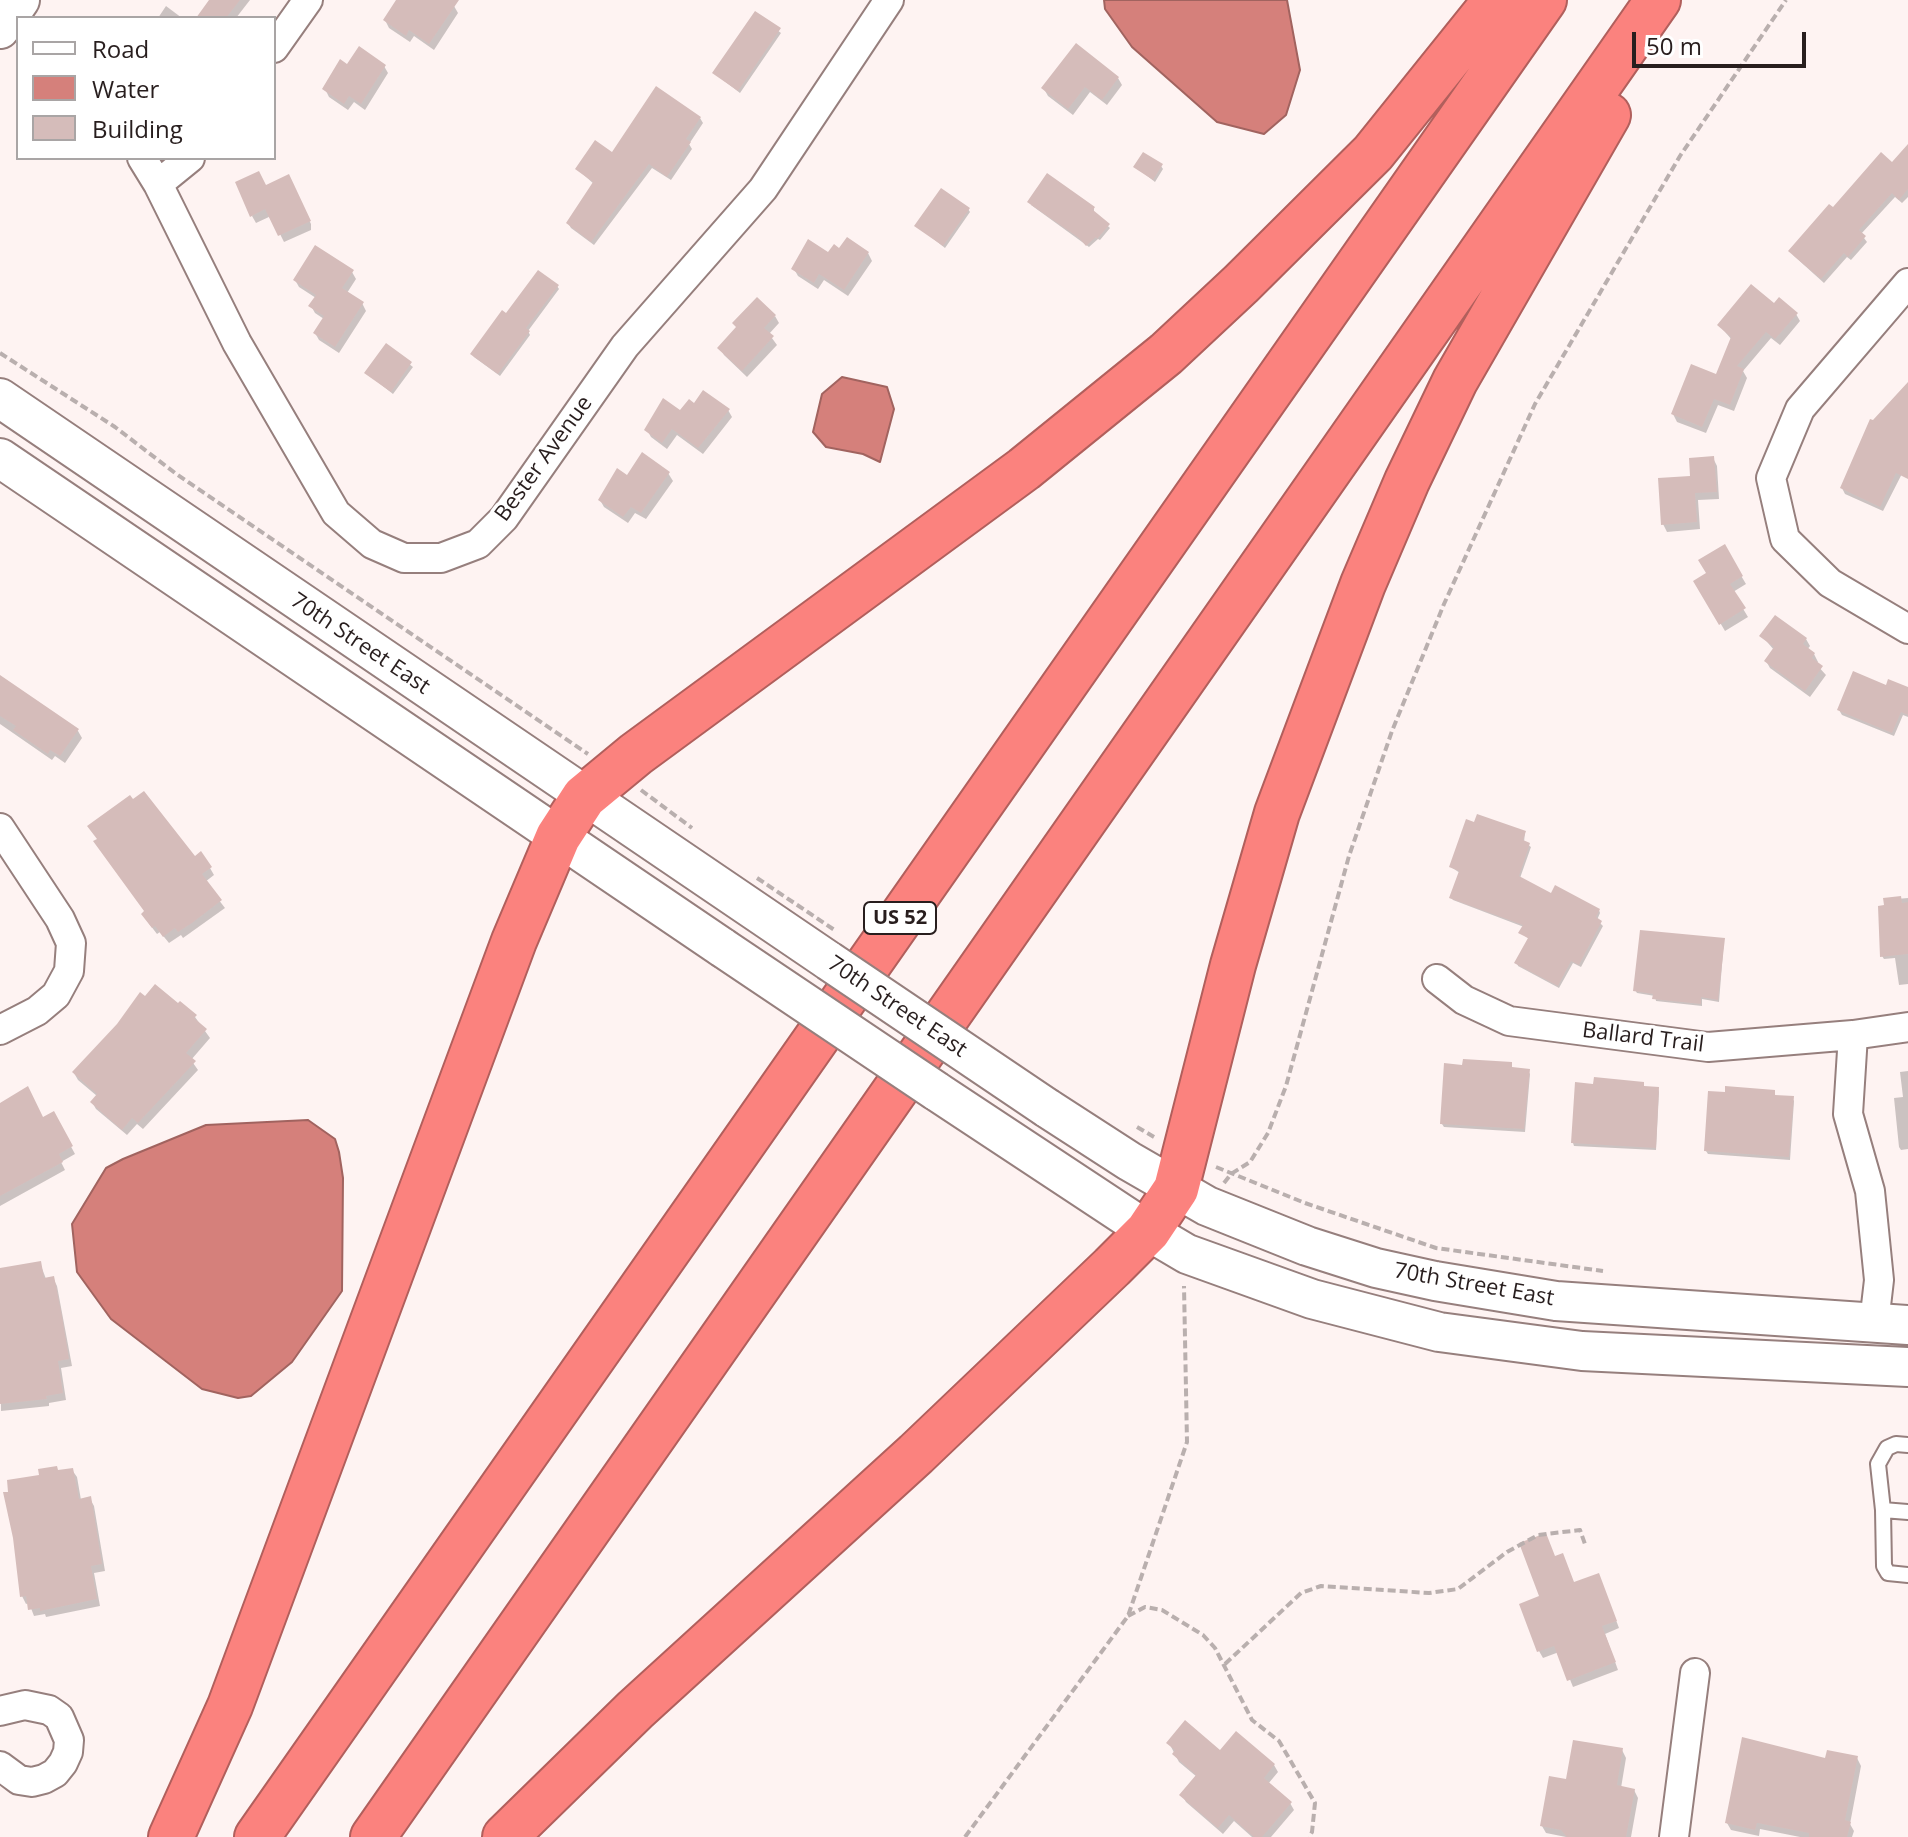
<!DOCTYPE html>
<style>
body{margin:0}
#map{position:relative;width:1908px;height:1837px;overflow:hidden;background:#fef3f2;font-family:"Open Sans",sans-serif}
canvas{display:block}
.legend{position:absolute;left:16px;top:16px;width:260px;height:144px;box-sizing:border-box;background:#fff;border:2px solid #a9a5a5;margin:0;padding:10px 14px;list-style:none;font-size:24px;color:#281e1e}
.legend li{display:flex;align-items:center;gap:16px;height:40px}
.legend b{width:40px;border:2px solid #a9a5a5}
.scale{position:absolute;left:1632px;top:32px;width:174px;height:36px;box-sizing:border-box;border:4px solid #281e1e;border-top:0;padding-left:10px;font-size:24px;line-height:28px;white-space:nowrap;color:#281e1e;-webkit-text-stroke:6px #fff;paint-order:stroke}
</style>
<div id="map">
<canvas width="1908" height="1837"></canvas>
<ul class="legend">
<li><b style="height:10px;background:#fff"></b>Road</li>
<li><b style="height:22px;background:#d5807b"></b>Water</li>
<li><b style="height:22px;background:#d5bcba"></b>Building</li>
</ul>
<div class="scale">50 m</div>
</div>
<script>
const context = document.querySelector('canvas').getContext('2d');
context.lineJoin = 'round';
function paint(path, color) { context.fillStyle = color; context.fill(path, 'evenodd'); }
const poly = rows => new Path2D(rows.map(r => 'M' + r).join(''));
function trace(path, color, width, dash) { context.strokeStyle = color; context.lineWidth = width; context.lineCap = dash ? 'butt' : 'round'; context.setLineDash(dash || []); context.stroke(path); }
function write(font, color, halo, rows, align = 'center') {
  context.font = font + ' "Open Sans",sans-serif'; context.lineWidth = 7; context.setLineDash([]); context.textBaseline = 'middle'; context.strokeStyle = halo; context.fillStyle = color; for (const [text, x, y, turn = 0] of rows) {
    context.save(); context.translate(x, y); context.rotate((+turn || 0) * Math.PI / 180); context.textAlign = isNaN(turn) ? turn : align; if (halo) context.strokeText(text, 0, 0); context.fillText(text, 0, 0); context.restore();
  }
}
const water = poly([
 [1104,0,1287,0,1300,70,1286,115,1264,134,1217,122,1132,47,1105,9,1104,0],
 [842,377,887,387,894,409,880,462,863,454,826,447,813,432,822,394,842,377],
 [308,1120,335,1139,339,1152,343,1178,342,1291,292,1362,251,1396,238,1398,202,1389,111,1319,77,1272,72,1224,106,1168,123,1159,206,1125,308,1120]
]);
paint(water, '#d5807b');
trace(water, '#a1635f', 2);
paint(poly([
 [211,0,250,0,236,18,229,18,215,8],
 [399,0,445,0,454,6,458,13,434,50,414,36,410,42,389,28,385,20],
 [166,6,182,18,158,18],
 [756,14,781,33,740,93,714,73],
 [384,66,388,73,365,110,354,102,348,110,329,97,325,89,347,67],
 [1118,78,1122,85,1107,105,1090,92,1073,115,1048,96,1044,89],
 [700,118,703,123,689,144,692,149,671,180,652,168,594,245,571,228,568,223,594,184,577,169],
 [1908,159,1908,197,1902,203,1895,197,1861,234,1867,242,1851,260,1847,257,1824,283,1794,256,1791,251,1833,210,1893,165],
 [1161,166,1163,169,1155,182,1136,167],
 [292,184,311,224,311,230,284,242,271,216,256,223,252,216,266,187],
 [1031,205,1094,208,1094,213,1110,228,1100,240,1098,239,1089,247],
 [968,209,970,212,945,248,917,226],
 [840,251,868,253,872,261,848,296,824,280,818,289,798,276,794,269],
 [352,272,356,279,347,293,362,303,366,311,339,353,319,340,315,333,324,319,315,313,311,306,316,298,299,287,295,280],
 [557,286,559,289,528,331,530,335,500,376,474,357,472,354,506,316],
 [1774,306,1796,314,1800,321,1780,345,1771,338,1743,371,1747,378,1734,411,1718,405,1706,433,1677,422,1673,414,1717,376,1732,340,1719,325],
 [775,316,779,323,769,334,777,345,747,377,724,355,720,348],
 [386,346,413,367,393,394,366,373],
 [1908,385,1908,462,1883,511,1845,494,1842,488,1873,422],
 [728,410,732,417,703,454,677,435,667,449,651,437,647,430,680,413],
 [1713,458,1717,466,1719,499,1698,500,1700,529,1667,532,1663,524,1692,478],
 [668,473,673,481,646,519,635,513,628,523,604,507,600,500,627,478],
 [1724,547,1746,584,1733,592,1748,617,1725,631,1696,582,1708,574],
 [1762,636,1806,639,1810,646,1807,650,1814,654,1818,662,1816,664,1826,675,1810,697,1770,668,1766,661,1774,650],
 [0,678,78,731,82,738,65,763,55,756,52,760,0,724],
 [1887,687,1908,689,1908,717,1903,715,1894,736,1842,715,1839,710],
 [1525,833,1524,842,1531,847,1520,878,1551,895,1599,910,1600,913,1597,920,1603,926,1581,967,1573,963,1559,988,1518,966,1517,963,1529,939,1521,933,1524,927,1453,900,1451,897,1460,873,1451,867],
 [195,859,210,868,214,875,205,882,225,908,183,938,181,935,169,943,160,932,157,934,147,921],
 [1908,898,1908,984,1899,985,1895,958,1884,959,1882,956,1885,900],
 [1724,940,1719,1002,1702,999,1702,1006,1656,1001,1655,996,1637,993,1635,990],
 [178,1006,195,1017,210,1038,191,1060,198,1070,143,1129,137,1124,127,1135,96,1109,92,1102,97,1096,78,1080,74,1073],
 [1511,1064,1512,1069,1528,1071,1530,1074,1525,1132,1444,1127,1442,1124,1463,1067],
 [1908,1071,1908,1152,1908,1149,1901,1150,1899,1147,1894,1098,1903,1097,1900,1072],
 [1643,1084,1645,1088,1658,1089,1659,1092,1656,1150,1574,1146,1573,1143,1595,1086],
 [1774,1092,1776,1097,1792,1098,1794,1101,1790,1160,1708,1154,1706,1151],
 [0,1105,42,1119,53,1113,75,1154,61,1162,65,1170,0,1206],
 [40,1263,46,1279,53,1278,57,1286,72,1366,61,1368,66,1400,49,1403,49,1406,1,1411,0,1283],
 [72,1470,77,1477,81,1500,90,1499,94,1506,105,1571,94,1573,100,1606,46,1617,45,1614,34,1616,29,1603,26,1604,22,1596,58,1472],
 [1555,1558,1575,1584,1602,1583,1619,1628,1605,1634,1618,1670,1573,1687,1559,1652,1543,1658,1539,1651,1541,1598],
 [1169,1743,1274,1765,1278,1772,1268,1784,1290,1803,1294,1810,1271,1837,1252,1837,1234,1821,1223,1834,1186,1802,1182,1795,1197,1777,1179,1762],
 [1622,1750,1626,1758,1621,1788,1634,1790,1638,1798,1631,1837,1566,1837,1546,1833,1542,1826,1568,1781],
 [1857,1758,1861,1766,1850,1824,1854,1831,1852,1837,1800,1837,1760,1829,1759,1836,1731,1830,1727,1823,1826,1760]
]), '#0003');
paint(poly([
 [209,0,240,0,226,18,196,18],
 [396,0,459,0,429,44,409,30,406,36,383,20],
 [755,11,781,28,738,91,712,73],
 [1076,43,1119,77,1102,100,1085,87,1068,109,1041,88],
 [359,46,386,65,361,104,349,96,344,104,322,89,340,59,347,64],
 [656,86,701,117,686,139,691,142,667,177,649,164,591,242,566,223,593,182,575,169,595,140,612,152],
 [1908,144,1908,189,1899,200,1892,193,1859,230,1866,236,1848,257,1844,253,1821,279,1788,251,1829,204,1833,207,1881,152,1892,162],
 [1143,152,1163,164,1153,180,1133,167],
 [259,171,266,185,289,174,311,221,278,236,265,209,250,217,235,182],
 [1047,173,1095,207,1093,210,1110,224,1097,239,1096,237,1086,246,1079,238,1027,202],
 [941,188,970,208,943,246,914,226],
 [847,237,869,252,844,290,819,274,814,283,791,269,808,239,828,252,834,244,839,248],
 [315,245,354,270,342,288,364,302,335,347,313,333,324,316,308,306,316,295,293,280],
 [538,270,559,285,526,328,530,331,498,374,470,354,502,310,506,313],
 [1751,284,1774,303,1779,297,1798,313,1775,339,1766,332,1737,366,1744,369,1730,405,1714,399,1702,427,1671,414,1691,364,1716,374,1731,337,1717,325],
 [757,297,776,315,764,328,774,336,742,371,717,348,736,327,732,323],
 [386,343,412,362,391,392,364,373],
 [1908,382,1908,479,1896,473,1880,507,1840,488,1870,419,1873,420],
 [703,390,730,409,698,448,672,429,662,443,644,430,663,398,680,410,689,399,694,403],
 [642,452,670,472,641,513,631,507,623,517,598,500,617,468,627,475],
 [1714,456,1717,492,1695,493,1697,522,1661,525,1658,478,1690,476,1689,458],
 [1725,544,1743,576,1730,584,1746,608,1719,625,1693,581,1706,573,1698,560],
 [1775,615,1807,638,1803,644,1815,653,1812,658,1823,666,1805,691,1764,661,1774,647,1759,636],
 [1853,671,1886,685,1888,679,1908,687,1908,715,1901,712,1892,733,1837,710],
 [0,675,79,729,60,756,50,750,48,754,13,730,16,726,0,716],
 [144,791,195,856,201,851,212,867,202,874,222,900,192,923,178,932,175,928,163,937,155,926,152,928,141,914,144,911,93,841,97,839,87,826,130,795,133,799],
 [1477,814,1526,831,1523,840,1530,843,1519,876,1551,893,1555,885,1600,909,1596,917,1602,921,1579,965,1571,961,1558,986,1514,963,1528,938,1518,933,1523,925,1449,898,1459,871,1449,867,1466,819,1474,822],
 [1901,896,1902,903,1908,902,1908,954,1880,957,1878,906,1884,905,1883,898],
 [1640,930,1725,938,1718,1000,1701,997,1701,1004,1652,999,1653,994,1633,991],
 [155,984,178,1003,180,1001,197,1015,194,1018,207,1029,186,1053,196,1061,138,1123,132,1118,122,1130,90,1102,97,1094,72,1072,117,1024,140,992,145,996],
 [1463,1059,1512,1062,1512,1067,1530,1069,1524,1129,1440,1124,1444,1063,1462,1065],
 [1594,1077,1644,1082,1644,1086,1659,1087,1656,1148,1571,1143,1575,1082,1593,1084],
 [28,1086,43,1117,54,1111,73,1146,59,1154,63,1162,0,1196,0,1103],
 [1725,1086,1775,1090,1775,1095,1794,1096,1789,1157,1704,1151,1708,1091,1725,1092],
 [41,1261,44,1278,54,1276,62,1316,69,1359,58,1361,63,1393,46,1396,47,1399,0,1404,0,1268],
 [57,1466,58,1470,73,1468,79,1499,91,1496,102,1564,91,1566,97,1599,40,1611,40,1608,28,1610,26,1596,20,1597,13,1538,3,1492,8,1492,7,1480,39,1475,38,1469],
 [1546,1533,1555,1556,1563,1553,1574,1582,1599,1573,1617,1621,1602,1626,1616,1662,1567,1681,1554,1646,1537,1652,1519,1604,1539,1596,1519,1543],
 [1185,1720,1220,1750,1236,1731,1275,1764,1264,1778,1292,1802,1262,1837,1254,1837,1229,1815,1218,1828,1179,1795,1196,1775,1172,1754,1175,1750,1166,1743],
 [1742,1737,1825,1758,1827,1750,1858,1756,1845,1820,1851,1822,1847,1837,1809,1837,1809,1833,1757,1823,1755,1830,1725,1823],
 [1573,1740,1623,1748,1617,1785,1635,1789,1626,1837,1567,1837,1561,1830,1540,1826,1549,1776,1566,1779]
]), '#d5bcba');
const lane = poly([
 [1908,1445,1896,1444,1887,1448,1878,1464,1883,1510,1908,1512],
 [1883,1510,1884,1566,1888,1573,1908,1575]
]);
const street = poly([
 [274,48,308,0],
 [142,158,158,184,237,343,336,513,372,544,404,558,441,558,478,544,504,518,625,346,763,189,889,0],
 [158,184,190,158],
 [1908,283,1800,409,1771,478,1785,539,1830,583,1908,629],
 [0,828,60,919,71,943,69,971,56,995,37,1011,0,1030],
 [1437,979,1464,1000,1509,1021,1708,1047,1853,1035,1908,1027],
 [1853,1035,1848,1114,1870,1191,1879,1280,1874,1323],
 [0,1711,25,1705,49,1710,59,1717,69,1740,68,1752,63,1763,55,1773,44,1779,32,1782,19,1780,0,1766],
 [1674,1837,1695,1673]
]);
const secondary = poly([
 [0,29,20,0],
 [0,398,829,961],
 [0,458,723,948],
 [936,1091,1148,1231,1187,1254,1312,1299,1439,1332,1582,1351,1908,1367],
 [1047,1108,1129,1161,1207,1206,1307,1246,1376,1268,1435,1281,1556,1301,1908,1325]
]);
const highway = poly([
 [171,1837,230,1706,514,941,558,837,584,797,636,754,1024,469,1166,354,1241,284,1373,153,1496,0],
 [257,1837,1544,0],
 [373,1837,1658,0],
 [505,1837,635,1710,916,1454,1112,1267,1148,1231,1176,1189,1233,965,1277,813,1363,584,1407,481,1455,381,1608,115]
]);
trace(lane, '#967f7d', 18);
trace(street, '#967f7d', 32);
trace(secondary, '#967f7d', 42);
trace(highway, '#b15f5c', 48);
trace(poly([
 [0,353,115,427,175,473,588,754],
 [641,790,692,828],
 [1137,1127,1154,1137],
 [1216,1167,1305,1203,1436,1248,1603,1271],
 [1224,1183,1231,1174,1250,1162,1268,1133,1286,1086,1349,856,1392,731,1444,604,1535,404,1680,156,1786,0],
 [1128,1616,1145,1607,1162,1610,1203,1635,1215,1648,1252,1720,1279,1741,1315,1803,1312,1832,1309,1837],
 [1225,1664,1301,1593,1321,1586,1429,1593,1458,1589,1507,1552,1538,1535,1580,1530,1586,1547],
 [965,1837,1128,1616,1187,1442,1184,1286]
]), '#b9afae', 4, [8, 4]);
trace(lane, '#fff', 14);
trace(street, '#fff', 28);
trace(secondary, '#fff', 38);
trace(highway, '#fb827e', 44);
const secondaryBridge = poly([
 [723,948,936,1091],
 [829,961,1047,1108]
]);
trace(secondaryBridge, '#967f7d', 42, []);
trace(poly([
 [757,878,836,931]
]), '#b9afae', 4, [8, 4]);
trace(secondaryBridge, '#fff', 38);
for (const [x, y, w] of [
 [900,918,72]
]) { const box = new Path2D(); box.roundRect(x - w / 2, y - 16, w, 32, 6); context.fillStyle = '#fff'; context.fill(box); trace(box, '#281e1e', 2); }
write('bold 20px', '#281e1e', null, [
 ["US 52",900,918]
]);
write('22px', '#281e1e', '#fff', [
 ["Bester Avenue",544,459,-54],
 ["70th Street East",360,644,34],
 ["70th Street East",897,1007,34],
 ["Ballard Trail",1643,1038,7],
 ["70th Street East",1474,1285,10]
]);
</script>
